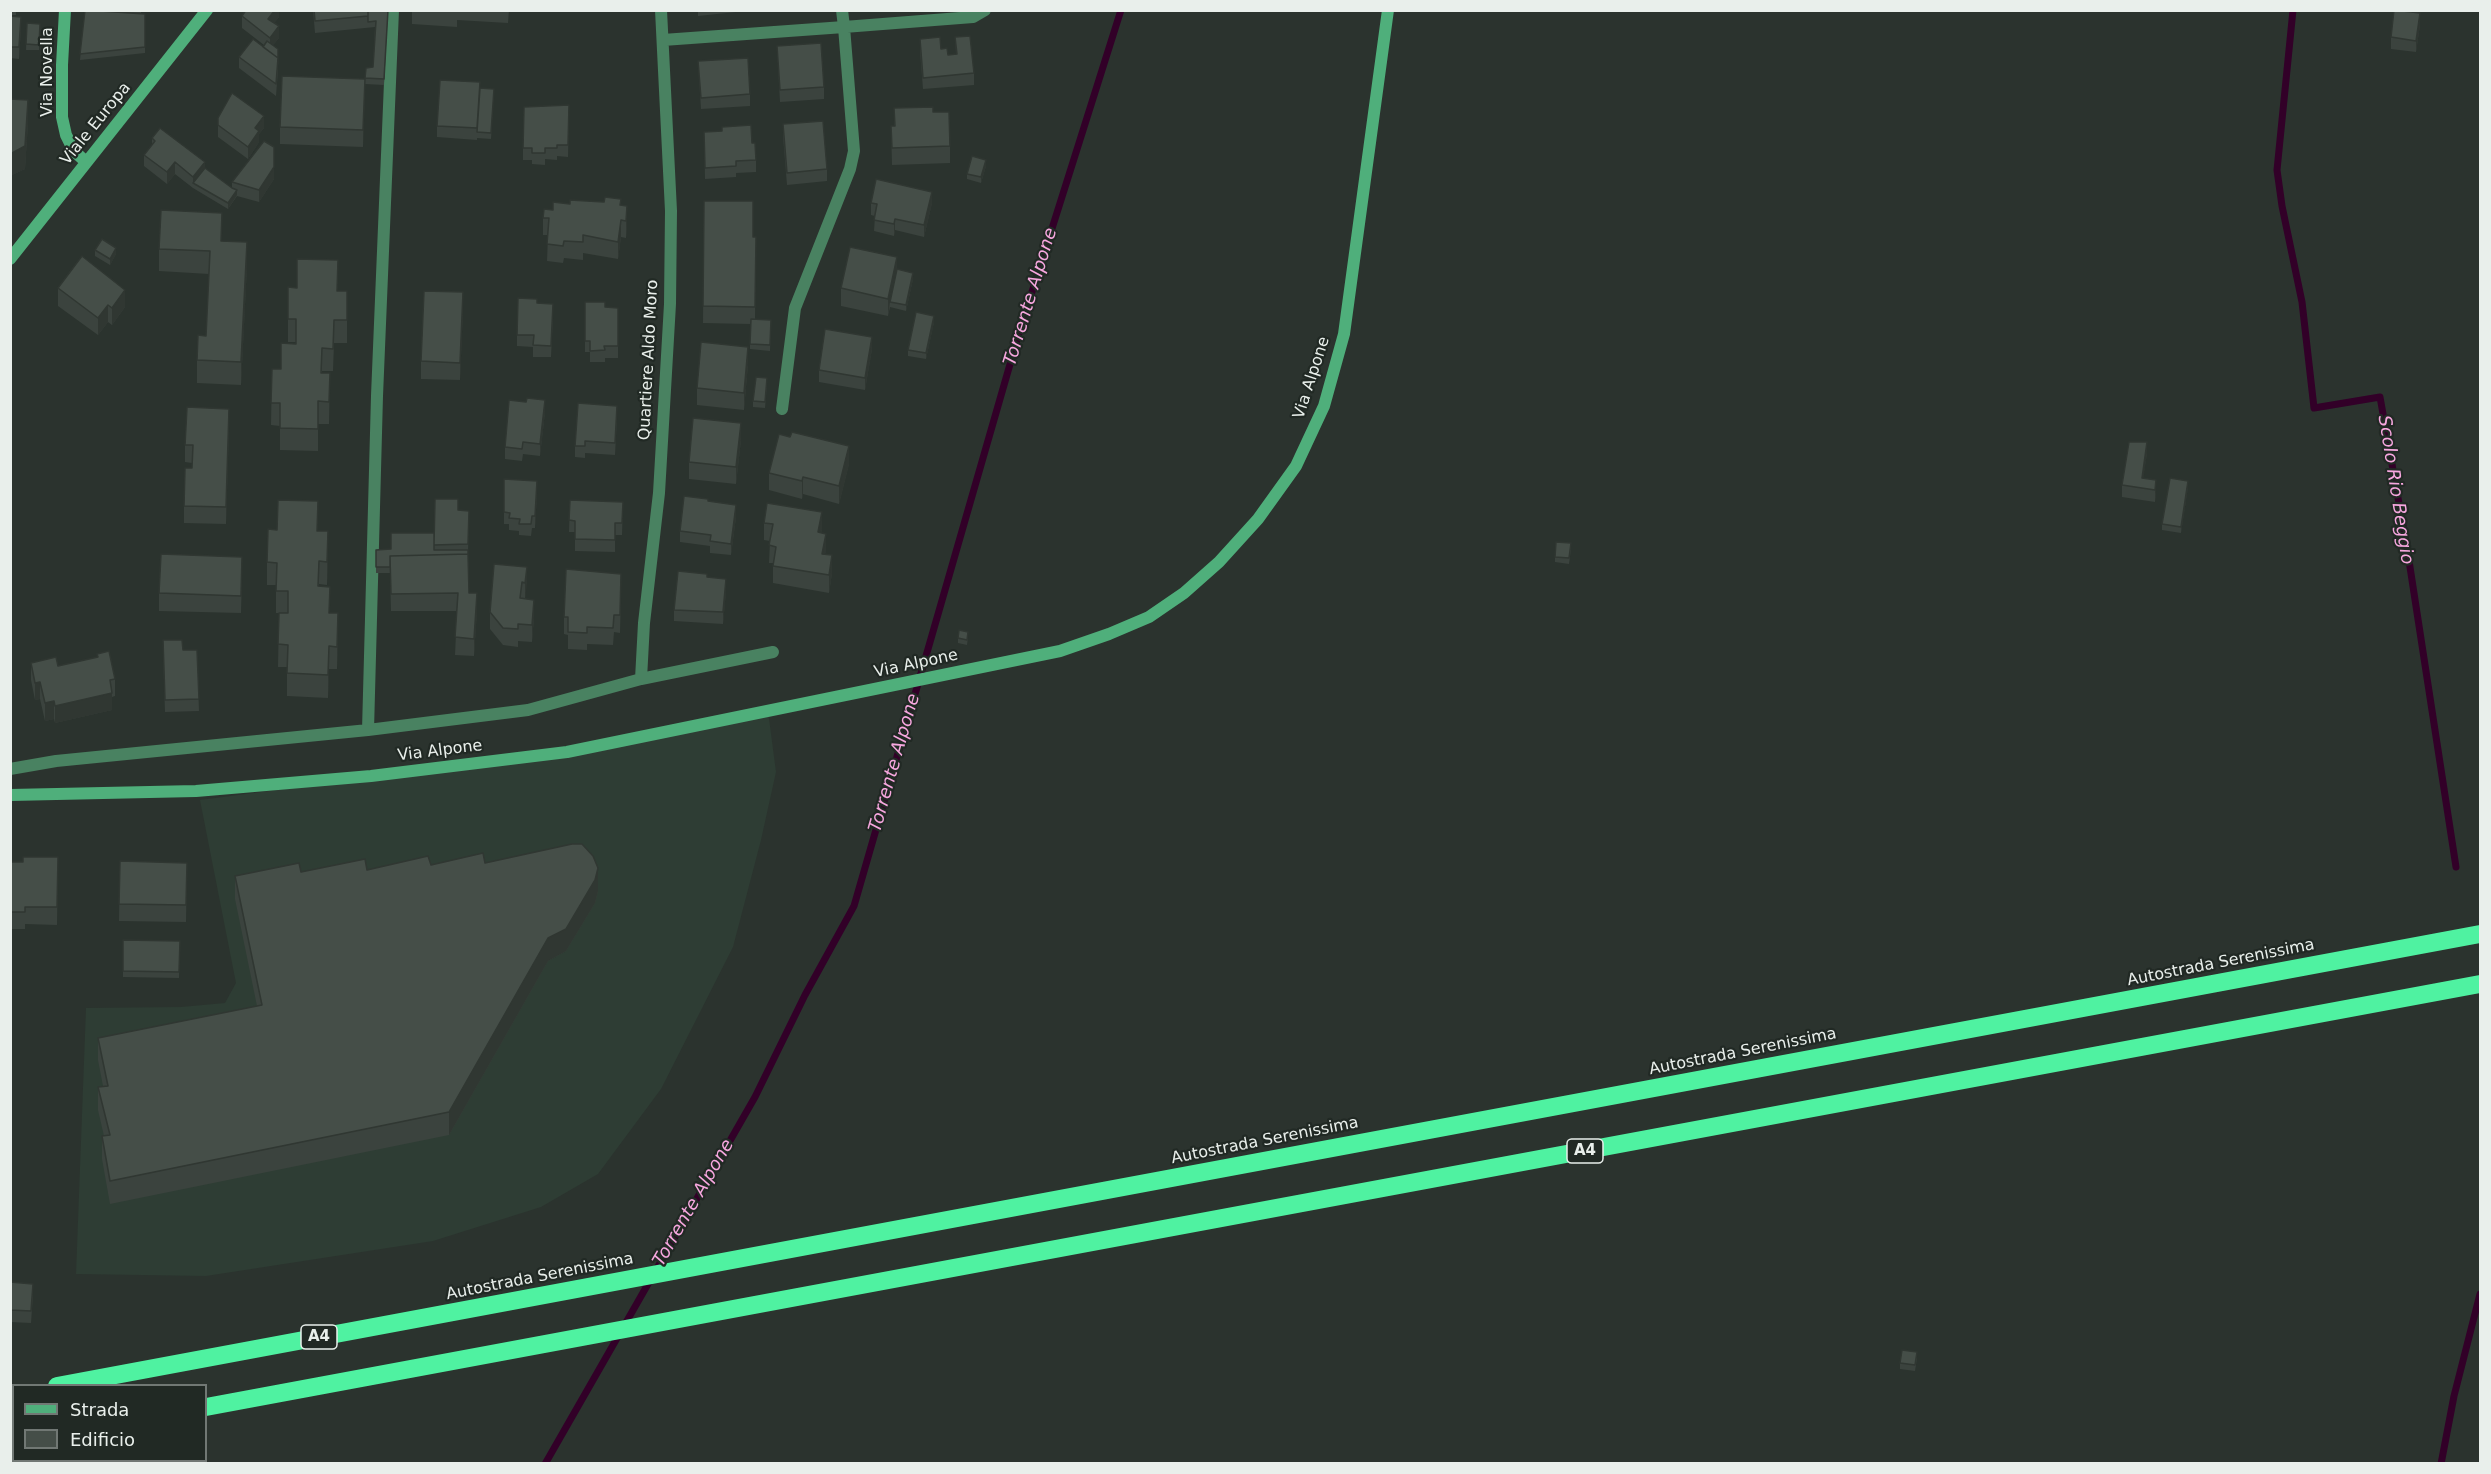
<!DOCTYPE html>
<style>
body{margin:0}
#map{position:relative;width:2491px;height:1474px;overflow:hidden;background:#2b332e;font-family:"DejaVu Sans",sans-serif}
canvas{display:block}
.frame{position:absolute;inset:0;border:12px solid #e9efeb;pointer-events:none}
.legend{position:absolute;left:12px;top:1384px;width:195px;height:78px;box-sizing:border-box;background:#212924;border:2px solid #717874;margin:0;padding:8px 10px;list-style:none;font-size:18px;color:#e9efeb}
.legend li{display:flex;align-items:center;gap:12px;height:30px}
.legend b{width:30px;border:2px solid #717874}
</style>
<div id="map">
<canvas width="2491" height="1474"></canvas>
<div class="frame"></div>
<ul class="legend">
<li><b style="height:8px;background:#4faf7b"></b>Strada</li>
<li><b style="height:16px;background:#454e48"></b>Edificio</li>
</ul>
</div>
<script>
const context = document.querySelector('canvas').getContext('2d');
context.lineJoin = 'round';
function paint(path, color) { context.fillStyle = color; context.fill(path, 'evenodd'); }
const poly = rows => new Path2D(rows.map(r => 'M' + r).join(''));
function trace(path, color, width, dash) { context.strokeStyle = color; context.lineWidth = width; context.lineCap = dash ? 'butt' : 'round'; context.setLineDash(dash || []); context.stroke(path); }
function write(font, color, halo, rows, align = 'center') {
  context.font = font + ' "DejaVu Sans",sans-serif'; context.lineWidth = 4.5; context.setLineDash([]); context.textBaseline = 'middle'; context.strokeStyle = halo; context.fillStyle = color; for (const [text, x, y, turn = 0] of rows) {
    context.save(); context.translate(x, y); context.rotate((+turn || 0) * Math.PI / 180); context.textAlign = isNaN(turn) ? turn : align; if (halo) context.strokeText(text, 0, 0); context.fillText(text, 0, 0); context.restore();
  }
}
paint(poly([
 [768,711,776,772,761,840,733,947,661,1089,598,1174,541,1207,433,1241,206,1276,76,1274,86,1008,181,1007,225,1003,236,983,200,800,567,752]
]), '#2e3d34');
trace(poly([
 [2293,10,2277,170,2282,206,2302,302,2314,408,2380,397,2408,554,2456,867],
 [545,1464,755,1097,805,995,854,906,1019,333,1121,10],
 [2441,1464,2454,1396,2480,1294]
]), '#320028', 7);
trace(poly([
 [842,10,844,27,973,17,985,10],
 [663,40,844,27,854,151,850,169,795,308,782,409],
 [641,679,644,623,659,493,670,304,671,211,661,10],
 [368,730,377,396,393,10],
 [10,769,56,761,368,730,528,710,641,679,773,652]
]), '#498261', 12);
trace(poly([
 [65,10,62,65,62,117,66,135,74,151,86,162],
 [10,259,207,10],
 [10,795,196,791,371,776,567,752,1060,651,1109,634,1149,617,1184,593,1219,562,1258,519,1296,466,1324,406,1344,334,1388,10]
]), '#4faf7b', 12);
trace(poly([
 [57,1386,2480,934],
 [10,1394,14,1393],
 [206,1407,2480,984],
 [10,1443,14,1442]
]), '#4ff2a1', 18);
paint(poly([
 [10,10,16,10,16,15,10,15],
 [85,10,141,10,141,14,145,14,145,53,80,60],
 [279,10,279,17,274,23,279,38,273,45,278,70,276,96,239,68,239,57,263,47,264,45,242,28,242,16],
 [313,10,388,10,384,85,365,84,363,147,280,144,280,127,365,79,373,67,375,27,315,33],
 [412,10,509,10,508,23,457,20,457,27,412,24],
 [698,10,736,10,736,12,698,16],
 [10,16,21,28,19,59,10,58],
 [27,23,40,24,39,50,26,50],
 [2420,25,2416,52,2391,49,2391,37],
 [955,37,974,73,974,85,923,89,920,51,920,39,941,49,948,55,956,54],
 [777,46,824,87,824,99,780,102],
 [698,61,750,94,750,106,701,109],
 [494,89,491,139,477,138,477,140,437,137,437,126],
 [10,99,28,123,25,169,12,175,10,174],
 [894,108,933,112,950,146,950,163,892,165,891,126,894,126],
 [569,117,568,157,557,156,557,160,545,159,545,165,532,164,532,160,523,160,523,148],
 [218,118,264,128,259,134,259,142,248,159,218,137],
 [783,124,827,169,827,181,787,185,783,136],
 [704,132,752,143,756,160,756,172,736,173,736,177,705,179],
 [152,138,205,168,232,188,232,182,274,179,259,202,237,196,228,209,193,188,175,174,167,184,144,166,144,155,152,145],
 [986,166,981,183,967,179,967,174],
 [704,201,753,237,756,237,755,319,771,320,770,351,750,349,750,324,703,323],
 [871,203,932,203,924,237,895,230,894,236,874,231,875,216,871,215],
 [570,204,621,205,627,223,626,238,621,237,618,259,583,253,583,260,564,258,563,263,547,261,548,235,543,235,543,218,553,210],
 [222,241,247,265,241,385,197,383,197,360,206,336,209,274,159,271,159,249],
 [95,250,116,254,110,265,95,256],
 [897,269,913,279,906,311,890,307,888,316,841,306,841,288],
 [58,288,125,307,112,325,108,322,98,335,58,306],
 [338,291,347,291,347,343,334,343,333,371,322,371,322,373,330,373,329,424,318,424,318,451,280,450,280,426,271,425,272,369,281,369,296,344,296,342,288,342,288,319],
 [585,302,605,307,618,308,618,358,605,358,605,362,590,362,590,352,585,352],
 [537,303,553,316,551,357,533,357,533,347,517,346,517,335],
 [463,309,460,380,421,379,421,361],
 [934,322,926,359,908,356,908,350],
 [872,349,865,390,819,382,819,370],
 [748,364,744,410,697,405,697,388],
 [767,384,765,408,753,407,753,401],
 [545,412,540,456,523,454,522,461,505,459,505,447],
 [617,417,615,455,585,453,585,458,575,457,575,446],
 [229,426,226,524,184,523,184,506,192,468,192,463,185,462,185,445],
 [741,440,736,484,689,479,689,462],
 [2147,453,2143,478,2156,491,2155,502,2122,497,2122,485],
 [849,464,839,504,803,494,802,499,769,490,769,473],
 [504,479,537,493,535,528,532,528,531,536,519,535,519,531,509,530,509,524,504,524],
 [2188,487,2181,533,2162,530,2162,524],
 [435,499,458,510,469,511,468,554,469,593,477,610,474,656,455,655,457,611,391,611,390,573,376,573,376,550,391,549,434,533],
 [570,500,623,502,622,535,615,535,615,552,575,551,575,532,569,532],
 [708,501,736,517,731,555,710,553,710,546,680,542,680,531],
 [764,523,822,529,821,533,826,551,825,554,832,573,829,593,773,583,773,563,769,563,770,541,764,540],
 [318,531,328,554,327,585,319,584,319,586,338,636,337,669,329,669,328,698,287,696,287,667,278,667,279,613,276,613,276,585,267,585,267,562],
 [1571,549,1569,564,1555,562,1555,557],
 [527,567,525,599,534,617,532,642,518,641,518,647,503,645,490,629,490,612],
 [242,574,241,613,159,611,159,593],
 [707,577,726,591,723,624,674,621,674,610],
 [621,591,620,633,614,632,613,645,587,644,587,650,568,649,568,635,564,634,564,617],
 [968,637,967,645,958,643,958,638],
 [197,650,199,711,165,712,163,652],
 [97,654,115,679,115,696,112,697,112,710,55,723,54,719,45,721,40,699,35,700,31,680,31,663,58,666,97,657],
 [58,857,57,925,25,924,25,929,10,929,10,862,23,862],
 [120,861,187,863,186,922,119,921],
 [485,863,598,891,595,903,566,951,548,961,449,1135,110,1204,102,1159,102,1136,104,1136,98,1110,98,1087,103,1086,98,1060,98,1038,257,1006,235,899,235,876,367,870],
 [123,940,180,941,179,978,123,977],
 [10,1282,33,1295,31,1323,10,1322],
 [1917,1358,1915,1371,1900,1369,1900,1363]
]), '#3b433e');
paint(poly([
 [275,10,279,10,279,17,268,31,268,19],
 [2420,13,2420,25,2416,52,2416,41],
 [21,17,21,28,19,59,19,47],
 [279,26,279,38,270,49,270,38],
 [365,79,365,96,363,147,363,130],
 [28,100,28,123,25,169,12,175,12,153],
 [264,116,264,128,259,134,259,142,248,159,248,147,255,128],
 [986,160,986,166,981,183,981,177],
 [175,162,175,174,167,184,167,172],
 [205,162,205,174,193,183,193,177],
 [274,167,274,179,259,202,259,190],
 [237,190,237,195,228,209,228,203],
 [932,192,932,203,924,237,924,225],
 [627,206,627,223,626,238,626,221],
 [895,219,895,230,894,236,894,224],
 [621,220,621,237,618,259,618,242],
 [247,242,247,265,241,385,241,362],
 [116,248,116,254,110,265,110,259],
 [897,257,897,275,890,302,888,316,888,299],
 [913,273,913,279,906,311,906,305],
 [125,290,125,307,112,325,112,308],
 [463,292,463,309,460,380,460,363],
 [108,305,108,322,98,335,98,318],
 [934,316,934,322,926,359,926,353],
 [872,337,872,349,865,390,865,378],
 [748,347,748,364,744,410,744,393],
 [545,400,545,412,540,456,540,444],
 [229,409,229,426,226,524,226,507],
 [741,423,741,440,736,484,736,467],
 [2147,442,2147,453,2142,489,2142,478],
 [849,446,849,464,839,504,839,486],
 [803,477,803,494,802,499,802,481],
 [2156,480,2156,491,2155,502,2155,490],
 [537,481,537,493,535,528,535,516],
 [2188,481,2188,487,2181,533,2181,527],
 [736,505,736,517,731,555,731,544],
 [822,512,822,529,818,550,818,532],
 [328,531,328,554,327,585,327,562],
 [826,534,826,551,822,571,822,554],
 [832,555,832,573,829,593,829,575],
 [527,567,527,584,525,600,525,583],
 [726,579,726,591,723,624,723,612],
 [477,593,477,610,474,656,474,639],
 [534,600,534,617,532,642,532,625],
 [338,613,338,636,337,669,337,647],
 [329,646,329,669,328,698,328,675],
 [40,682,40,699,35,700,35,683],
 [112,693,112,710,55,723,55,706],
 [54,701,54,719,45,721,45,703],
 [598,868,598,891,595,903,566,951,548,961,449,1135,449,1112,548,938]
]), '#303732');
const building = poly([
 [85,10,145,14,145,47,80,54,85,10],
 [246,10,275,10,268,19,279,26,270,38,242,16,246,10],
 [314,10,368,10,368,16,315,21,314,10],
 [368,10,388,10,384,79,365,78,366,68,373,67,376,21,368,22,368,10],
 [2394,10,2420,13,2416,41,2391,37,2394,10],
 [10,16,21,17,19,47,10,47,10,16],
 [27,23,40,24,39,45,26,44,27,23],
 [970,36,974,73,923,78,920,39,940,37,941,49,947,48,948,55,957,54,955,37,970,36],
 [253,39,278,58,276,84,239,57,253,39],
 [267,41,278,49,278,64,278,58,263,47,267,41],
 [821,43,824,87,780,90,777,46,821,43],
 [748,58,750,94,701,98,698,61,748,58],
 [282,76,365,79,363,130,280,127,282,76],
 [440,80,480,82,477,128,437,126,440,80],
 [480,88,494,89,491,133,477,132,480,88],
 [232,93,264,116,255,128,259,131,248,147,218,125,218,118,232,93],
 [10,99,28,100,25,146,12,153,10,152,10,99],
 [569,105,568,145,557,145,557,148,545,148,545,153,532,153,532,148,523,148,524,107,569,105],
 [933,107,933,112,949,112,950,146,892,148,891,126,895,126,894,108,933,107],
 [823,121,827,169,787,173,783,124,823,121],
 [751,125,752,143,755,143,756,160,736,161,736,166,705,168,704,132,722,131,722,127,751,125],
 [160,128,205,162,193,177,175,162,167,172,144,155,155,141,152,138,160,128],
 [264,141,274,147,274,167,259,190,232,182,264,141],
 [972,156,986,160,981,177,967,174,972,156],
 [205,168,232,188,237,190,228,203,193,183,205,168],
 [876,179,932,192,924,225,895,219,894,224,874,220,877,204,871,203,876,179],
 [605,197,621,199,620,205,627,206,626,221,621,220,618,242,583,235,583,242,564,241,563,246,547,244,549,218,543,218,544,209,553,210,553,202,570,204,570,200,604,202,605,197],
 [704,201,753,201,753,237,756,237,755,307,703,306,704,201],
 [161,210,222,213,221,241,247,242,241,362,197,360,198,335,206,336,210,251,159,249,161,210],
 [102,239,116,248,110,259,95,250,102,239],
 [850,247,897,257,888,299,841,288,850,247],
 [82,256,125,290,112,308,108,305,98,318,58,288,82,256],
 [297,259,338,260,337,291,347,291,347,320,334,320,333,349,322,348,321,373,330,373,329,402,318,401,318,429,280,428,280,403,271,403,272,369,281,369,281,343,296,344,296,319,288,319,288,287,297,288,297,259],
 [897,269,913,273,906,305,890,302,897,269],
 [424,291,463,292,460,363,421,361,424,291],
 [518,298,537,299,537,303,553,304,551,346,533,345,534,335,517,335,518,298],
 [585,302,605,302,605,307,618,308,618,346,604,346,605,350,590,351,590,341,585,341,585,302],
 [916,312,934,316,926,353,908,350,916,312],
 [751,319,771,320,770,345,750,344,751,319],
 [825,329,872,337,865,378,819,370,825,329],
 [701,342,748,347,744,393,697,388,701,342],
 [756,377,767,378,765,402,753,401,756,377],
 [527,398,545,400,540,444,523,442,522,449,505,447,509,400,526,402,527,398],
 [578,403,617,406,615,443,585,441,585,446,575,446,578,403],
 [187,407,229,409,226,507,184,506,185,468,192,468,193,445,185,445,187,407],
 [693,418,741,423,736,467,689,462,693,418],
 [792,432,849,446,839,486,803,477,802,481,769,473,779,434,790,437,792,432],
 [2129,442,2147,442,2142,478,2156,480,2155,490,2122,485,2129,442],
 [2170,478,2188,481,2181,527,2162,524,2170,478],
 [504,479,537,481,535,516,532,516,531,524,519,524,520,519,509,518,510,513,504,512,504,479],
 [684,496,708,499,708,501,736,505,731,544,710,541,711,535,680,531,684,496],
 [435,499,458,499,458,510,469,511,468,544,434,545,435,499],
 [278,500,318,501,317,531,328,531,327,562,319,561,318,586,330,587,329,613,338,613,337,647,329,646,328,675,287,673,288,645,278,644,279,613,288,613,288,591,276,591,277,563,267,562,268,529,277,530,278,500],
 [570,500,623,502,622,523,615,523,615,540,575,539,575,521,569,520,570,500],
 [767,503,822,512,818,532,826,534,822,554,832,555,829,575,773,566,776,547,769,545,773,524,764,523,767,503],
 [391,533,434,533,434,550,468,550,468,554,390,556,390,567,376,567,376,550,391,549,391,533],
 [1556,542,1571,543,1569,558,1555,557,1556,542],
 [161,554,242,557,241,596,159,593,161,554],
 [468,554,469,593,477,593,474,639,455,637,458,593,391,594,390,556,468,554],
 [494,564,527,567,525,583,522,582,520,598,534,600,532,625,518,624,518,629,503,628,490,612,494,564],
 [566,569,621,574,620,615,614,615,613,628,587,627,587,633,568,632,568,617,564,617,566,569],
 [678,571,707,574,707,577,726,579,723,612,674,610,678,571],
 [959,630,968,632,967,640,958,638,959,630],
 [163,640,182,640,183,650,197,650,199,699,165,700,163,640],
 [109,651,115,679,110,680,112,693,55,706,54,701,45,703,40,682,35,683,31,663,56,657,58,666,98,657,97,654,109,651],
 [572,844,582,844,593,856,598,868,595,880,566,929,548,938,449,1112,110,1181,102,1136,110,1135,98,1087,108,1086,98,1038,262,1005,235,876,299,863,301,872,365,859,367,870,428,856,431,865,483,853,485,863,572,844],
 [23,857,58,857,57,907,25,907,25,912,10,912,10,862,23,862,23,857],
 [120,861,187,863,186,905,119,904,120,861],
 [123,940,180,941,179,972,123,971,123,940],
 [10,1282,33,1284,31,1311,10,1310,10,1282],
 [1902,1350,1917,1352,1915,1365,1900,1363,1902,1350]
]);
paint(building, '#454e48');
trace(building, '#303732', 1.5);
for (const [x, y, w] of [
 [1585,1151,36],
 [319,1337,36]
]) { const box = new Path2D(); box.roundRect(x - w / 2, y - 12, w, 24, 4.5); context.fillStyle = '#212924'; context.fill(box); trace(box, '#e9efeb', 1.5); }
write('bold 15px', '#e9efeb', null, [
 ["A4",1585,1151],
 ["A4",319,1337]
]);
write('16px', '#e9efeb', '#212924', [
 ["Via Novella",48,72,-90],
 ["Viale Europa",96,124,-51],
 ["Quartiere Aldo Moro",649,360,-87],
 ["Via Alpone",1312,378,-72],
 ["Via Alpone",916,664,-12],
 ["Via Alpone",440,751,-7],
 ["Autostrada Serenissima",2221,963,-11],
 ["Autostrada Serenissima",1743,1052,-11],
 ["Autostrada Serenissima",1265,1141,-11],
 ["Autostrada Serenissima",540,1277,-11]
]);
write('italic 18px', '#f7a7df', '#212924', [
 ["Torrente Alpone",1031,297,-73],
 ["Scolo Rio Beggio",2395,490,81],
 ["Torrente Alpone",895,763,-74],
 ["Torrente Alpone",694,1203,-60]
]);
</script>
